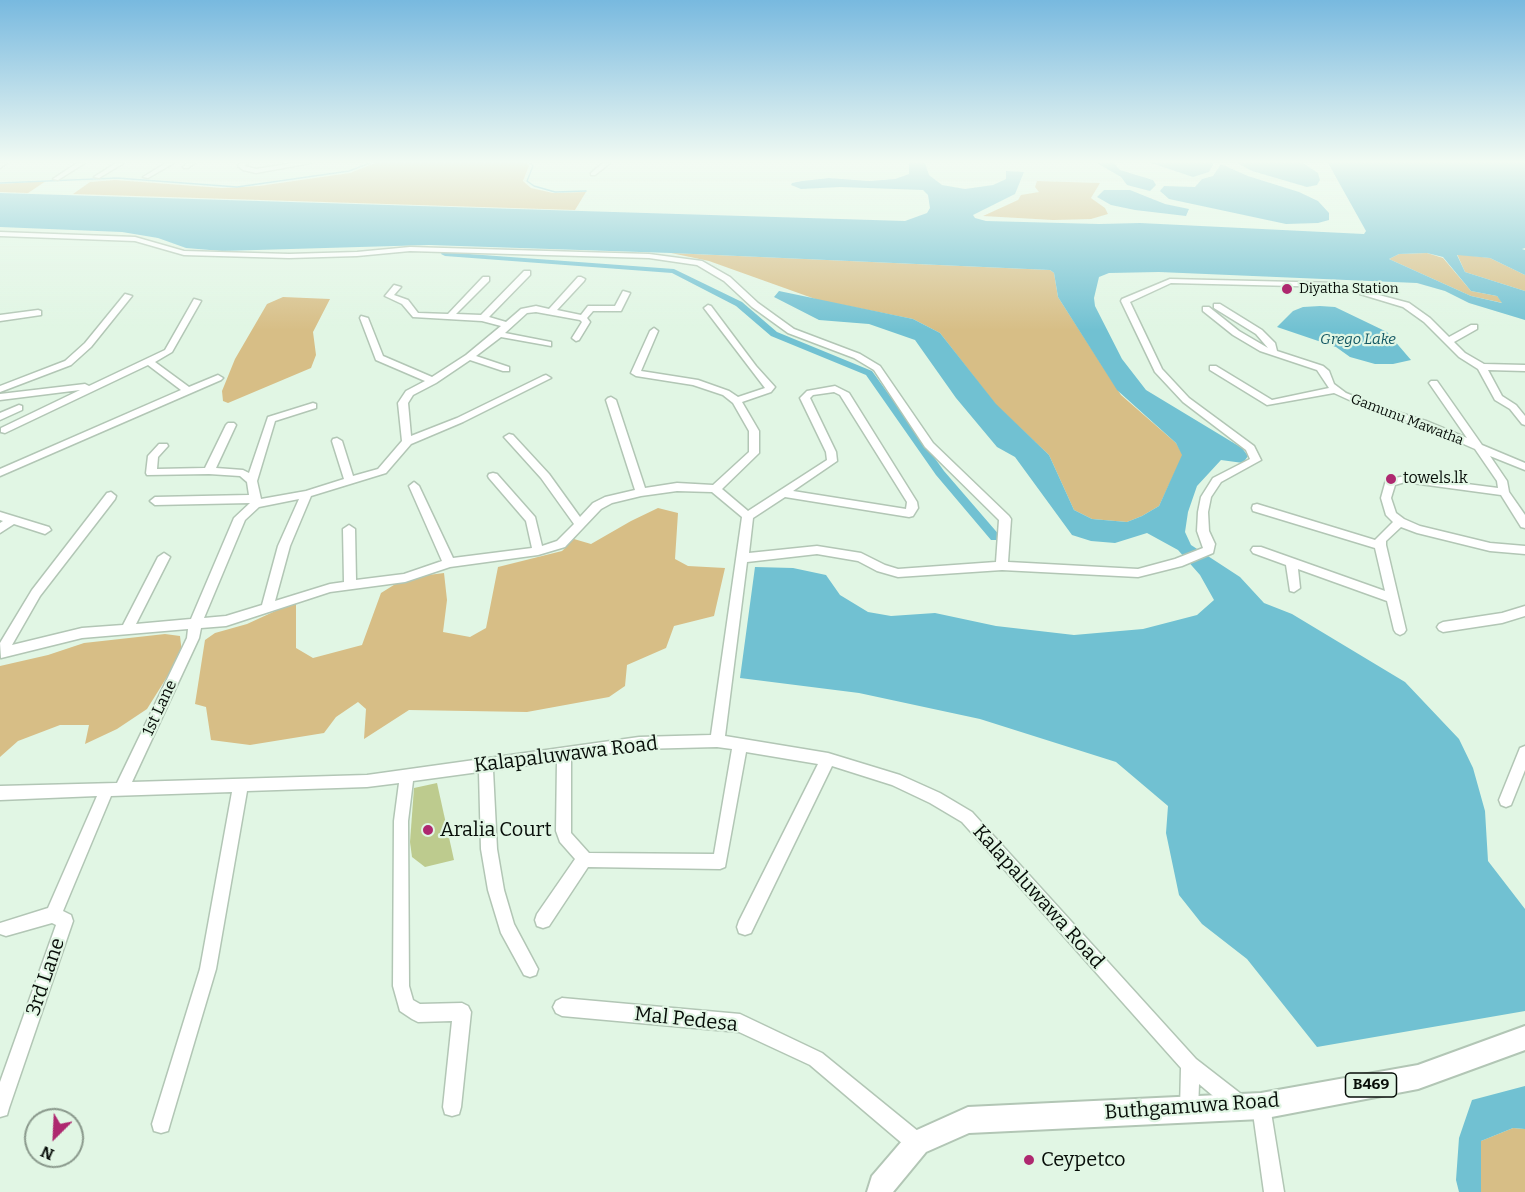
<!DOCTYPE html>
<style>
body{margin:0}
#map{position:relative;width:1525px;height:1192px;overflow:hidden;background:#e1f6e4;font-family:Bitter,serif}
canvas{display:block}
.north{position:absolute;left:24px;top:1108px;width:60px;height:60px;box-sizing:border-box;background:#e1f6e4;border:2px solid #8a998c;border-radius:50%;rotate:204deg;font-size:16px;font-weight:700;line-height:24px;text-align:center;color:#070d08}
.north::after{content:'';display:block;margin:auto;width:21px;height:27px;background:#ae286f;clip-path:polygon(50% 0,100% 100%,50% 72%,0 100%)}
</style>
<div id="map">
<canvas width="1525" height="1192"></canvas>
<div class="north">N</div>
</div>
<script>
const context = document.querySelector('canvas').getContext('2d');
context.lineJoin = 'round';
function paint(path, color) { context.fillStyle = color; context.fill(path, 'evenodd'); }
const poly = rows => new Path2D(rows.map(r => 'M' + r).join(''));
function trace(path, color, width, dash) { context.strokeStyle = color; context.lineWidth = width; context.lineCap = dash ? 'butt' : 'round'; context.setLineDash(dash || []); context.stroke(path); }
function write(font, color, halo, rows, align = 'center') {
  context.font = font + ' Bitter,serif'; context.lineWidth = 4.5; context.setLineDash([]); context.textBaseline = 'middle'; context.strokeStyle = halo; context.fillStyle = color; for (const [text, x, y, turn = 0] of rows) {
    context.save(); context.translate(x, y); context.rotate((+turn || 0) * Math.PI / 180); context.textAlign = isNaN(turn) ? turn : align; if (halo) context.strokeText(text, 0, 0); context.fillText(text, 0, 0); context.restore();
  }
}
paint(poly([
 [375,163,526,163,529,166,523,181,531,188,553,193,586,192,575,210,73,194,90,182,115,180,222,188,259,186,350,173],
 [46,181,28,193,0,192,0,184],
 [1037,181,1100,183,1091,198,1105,208,1108,214,1091,219,1053,220,983,216,1018,200,1021,195,1039,192,1035,187],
 [671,253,1050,270,1054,273,1058,297,1121,395,1176,443,1183,455,1159,506,1142,516,1127,522,1092,519,1074,510,1049,455,996,405,940,333,913,319,818,300,709,261],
 [1427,253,1443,258,1471,291,1497,296,1503,303,1471,296,1389,259,1399,254],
 [1457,254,1490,258,1525,275,1525,291,1465,272],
 [283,297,330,299,313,332,316,355,311,368,228,403,223,401,222,391,235,359,267,304],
 [658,508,678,513,675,559,688,566,725,568,714,616,674,626,666,648,627,665,625,686,609,697,527,712,409,710,364,739,366,709,358,702,336,717,324,733,250,745,211,740,206,707,195,704,205,640,215,633,247,624,284,607,296,604,296,648,313,658,362,645,381,593,405,578,444,573,447,600,443,632,470,637,486,628,498,567,562,551,574,539,591,544,631,521],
 [165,634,180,636,182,653,147,709,117,729,85,744,89,725,60,725,18,741,0,757,0,666,48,655,84,643],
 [1513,1128,1525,1129,1525,1192,1481,1192,1481,1141]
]), '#d7be86');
paint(poly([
 [909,163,925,163,929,175,942,185,965,189,993,185,1006,179,1006,171,1024,172,1015,194,973,215,975,218,986,221,1099,224,1140,223,1364,234,1366,231,1328,163,1525,163,1525,248,1522,249,1525,250,1525,275,1490,258,1457,255,1465,272,1525,291,1525,320,1469,303,1445,291,1417,283,1159,272,1109,273,1099,277,1094,298,1095,306,1122,359,1146,390,1242,448,1248,456,1243,463,1221,460,1197,486,1188,512,1185,532,1191,545,1240,577,1264,603,1292,614,1405,682,1459,739,1473,768,1485,811,1488,861,1525,909,1525,1011,1317,1047,1247,959,1202,924,1179,895,1166,833,1168,806,1116,762,980,719,859,693,740,678,755,567,793,568,826,575,840,595,868,612,891,616,935,613,996,626,1074,635,1143,629,1197,615,1214,600,1200,575,1178,550,1147,533,1115,543,1091,541,1072,535,1015,457,997,447,956,398,915,340,869,324,819,320,774,297,779,291,913,319,940,333,996,404,1049,455,1074,510,1092,519,1127,522,1142,516,1159,506,1182,455,1176,443,1117,390,1058,297,1054,273,1050,270,671,253,429,245,222,251,186,248,158,238,122,232,0,227,0,193,905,221,927,213,930,208,928,195,923,190,840,187,801,189,791,185,792,183,802,181,829,178,869,181,895,179,909,174],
 [1427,253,1443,257,1471,291,1497,296,1502,303,1471,296,1389,259,1399,254],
 [1097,163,1114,163,1120,170,1153,180,1156,185,1150,191,1127,185,1121,177],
 [1151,163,1214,163,1209,172,1193,177],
 [1237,163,1303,163,1318,173,1320,180,1317,185,1307,187,1252,171],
 [1221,164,1248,176,1299,192,1318,201,1329,213,1329,220,1318,223,1286,224,1169,199,1160,191,1164,186,1195,187,1202,179,1213,176],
 [1104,190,1130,190,1165,204,1189,209,1186,216,1135,210,1111,205,1097,197],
 [1320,306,1335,307,1387,332,1411,360,1393,364,1375,364,1350,357,1336,347,1277,327,1293,311,1303,307],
 [1525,1086,1525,1129,1513,1128,1481,1141,1481,1192,1459,1192,1456,1180,1459,1138,1472,1100]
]), '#71c1d2');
trace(poly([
 [530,163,533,166,527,181,534,186,555,192,586,191],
 [0,183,117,178,237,187,349,171,370,163]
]), '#71c1d2', 1.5);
paint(poly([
 [442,252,674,269,742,302,777,332,872,371,944,471,1001,537,999,540,991,540,936,475,866,375,771,336,736,306,672,273,445,256,441,254,442,252]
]), '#71c1d2');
paint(poly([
 [437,783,454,860,425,867,412,857,410,842,414,788]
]), '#bdcb8e');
const minor = poly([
 [0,163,7,163,0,168,0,163],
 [77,163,85,163,58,180,53,179,77,163],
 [116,163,124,163,99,178,94,177,116,163],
 [166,163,174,163,148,178,143,177,166,163],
 [187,163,195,163,188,168,184,168,183,167,187,163],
 [240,163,248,163,245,166,256,169,293,163,311,163,256,173,243,170,238,166,240,163],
 [603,163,610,163,595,175,591,175,591,173,603,163],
 [0,232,135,237,184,251,289,254,357,252,410,247,649,254,702,261,730,277,758,303,794,329,860,354,880,366,933,443,1009,516,1011,519,1008,562,1138,569,1175,559,1203,548,1197,531,1198,512,1201,497,1213,478,1250,459,1246,450,1183,402,1155,372,1121,301,1122,299,1170,279,1338,283,1338,287,1335,287,1171,283,1130,302,1162,369,1189,398,1254,446,1261,460,1221,482,1211,497,1208,512,1209,531,1215,544,1213,553,1182,566,1138,577,1002,570,898,577,877,571,858,561,817,554,747,562,725,736,828,753,900,775,940,793,972,812,1196,1059,1245,1097,1247,1104,1245,1111,1238,1113,1231,1111,1199,1084,1198,1110,1196,1117,1189,1119,1182,1117,1180,1110,1181,1068,962,822,930,803,892,785,832,766,751,933,745,935,739,933,737,927,739,921,818,764,746,752,725,867,720,869,588,867,549,926,543,928,537,926,535,920,537,914,575,859,560,842,556,831,557,761,493,770,497,849,504,890,514,924,538,969,536,975,530,977,524,975,501,933,488,890,481,849,479,772,413,781,408,821,409,986,413,1000,420,1004,462,1003,468,1006,471,1012,461,1107,459,1114,452,1116,445,1114,443,1107,452,1021,418,1022,412,1019,400,1011,393,986,394,821,399,783,367,787,247,791,216,969,170,1124,168,1131,161,1133,154,1131,152,1124,200,969,232,792,111,796,63,911,71,915,73,921,9,1108,7,1115,0,1117,0,1082,56,925,52,923,6,936,0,934,0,923,48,908,97,796,0,800,0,786,117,783,187,638,188,629,82,638,1,658,0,643,32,590,107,493,111,492,116,496,115,499,40,596,12,645,82,628,123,625,158,557,164,553,170,557,136,624,191,619,234,518,250,503,155,505,150,501,155,497,249,495,247,482,240,476,209,474,147,475,146,473,148,456,159,444,167,444,168,446,158,457,157,469,205,468,226,425,228,423,234,423,236,425,216,468,243,470,249,473,268,417,313,403,316,404,316,408,275,421,257,481,261,499,306,491,344,479,332,441,333,439,337,438,342,441,353,476,378,469,402,441,398,403,406,391,425,381,376,360,360,318,361,316,368,318,383,356,432,377,466,355,501,326,482,321,413,317,402,304,385,296,394,285,401,287,394,295,408,300,418,313,448,314,483,277,489,277,489,281,456,314,481,315,524,271,530,271,530,275,489,317,506,322,521,309,536,306,549,309,578,277,581,277,585,279,584,281,557,310,581,315,588,306,615,306,623,291,630,293,621,311,593,311,587,318,590,322,579,340,576,341,572,338,582,322,580,320,536,312,527,313,505,333,551,342,551,346,501,337,476,356,509,367,509,371,503,371,470,360,436,383,413,395,408,403,411,436,457,418,543,376,546,375,551,378,463,422,411,444,386,473,311,496,290,546,275,601,330,584,344,582,343,529,349,525,355,529,356,580,404,574,442,561,409,486,414,482,419,486,453,558,532,548,526,521,489,478,488,476,489,474,493,473,497,474,535,517,542,546,557,541,574,524,541,478,504,437,509,434,513,435,549,474,580,517,593,503,605,497,635,490,606,400,608,398,611,397,616,400,645,488,677,483,713,485,749,452,749,431,733,403,723,395,693,385,636,376,631,373,650,331,654,328,658,331,641,371,698,380,729,391,738,397,765,388,704,308,708,305,711,306,756,366,775,387,771,392,742,402,759,431,759,453,722,489,748,511,827,460,826,452,800,398,807,391,835,386,849,393,917,502,918,508,913,516,909,517,785,497,753,518,749,553,817,546,861,553,885,565,898,569,996,562,999,520,925,447,874,370,854,358,788,333,752,307,724,281,697,265,649,258,410,251,357,256,289,258,184,255,135,241,0,236,0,232],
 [834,392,840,395,907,502,906,509,793,491,837,461,836,452,810,398,813,395,834,392],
 [677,491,712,492,742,517,711,735,639,737,367,775,132,782,199,638,201,628,226,626,330,592,405,582,450,567,538,555,565,547,601,509,612,503,641,496,677,491],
 [299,499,278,546,262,605,226,616,204,618,245,520,259,507,299,499],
 [717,747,732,749,714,854,589,853,571,833,571,759,639,749,717,747],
 [1360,290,1409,303,1430,318,1449,337,1471,325,1477,325,1477,329,1454,342,1465,353,1484,364,1525,365,1525,371,1488,370,1502,396,1516,405,1525,416,1525,425,1522,424,1510,409,1495,400,1478,369,1459,357,1424,322,1403,307,1360,294,1360,290],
 [125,294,132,296,91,347,71,365,0,392,0,386,65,361,85,343,125,294],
 [194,299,201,301,172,352,155,362,189,387,218,375,223,378,221,380,0,476,0,469,181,390,148,365,5,433,1,432,1,428,80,390,0,400,0,394,85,384,89,386,165,350,194,299],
 [1214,304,1220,304,1262,330,1275,343,1277,351,1323,366,1329,371,1334,384,1346,393,1375,405,1426,421,1467,438,1429,383,1431,381,1437,381,1482,445,1525,463,1525,470,1490,456,1507,481,1509,492,1525,515,1525,528,1521,527,1501,495,1405,482,1395,485,1391,498,1396,513,1404,519,1420,526,1490,543,1525,546,1525,554,1490,551,1417,533,1401,527,1386,541,1386,545,1406,630,1404,633,1400,635,1396,633,1394,630,1387,601,1298,569,1300,588,1294,592,1290,591,1286,565,1253,553,1251,550,1253,547,1261,547,1385,591,1375,548,1253,511,1252,508,1253,505,1257,504,1375,540,1393,522,1386,515,1381,498,1386,480,1405,476,1498,488,1497,481,1475,449,1420,425,1369,409,1334,393,1267,405,1210,370,1210,366,1216,366,1272,400,1329,388,1317,370,1260,351,1233,335,1203,311,1203,307,1209,307,1239,331,1268,348,1256,334,1214,308,1214,304],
 [38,310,41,311,41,315,0,321,0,315,38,310],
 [19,405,22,406,22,410,0,420,0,413,19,405],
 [0,512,49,527,51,530,45,534,14,524,0,533,0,523,3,521,0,520,0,512],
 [1525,606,1525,616,1502,623,1443,632,1439,630,1437,627,1439,624,1443,622,1502,613,1525,606],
 [1525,746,1525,770,1511,805,1506,807,1501,805,1499,800,1520,748,1525,746],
 [562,998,740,1014,822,1053,924,1136,926,1143,924,1150,917,1152,910,1150,810,1065,739,1032,562,1016,556,1013,553,1007,556,1001,562,998],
 [1261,1097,1268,1099,1270,1106,1284,1192,1264,1192,1252,1106,1254,1099,1261,1097]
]);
const major = poly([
 [1525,1026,1525,1050,1418,1089,1261,1119,969,1133,926,1152,893,1192,867,1192,872,1176,908,1134,968,1107,1261,1093,1418,1065,1525,1026]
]);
trace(minor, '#b2c6b5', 3);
trace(major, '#b2c6b5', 4);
paint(minor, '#fff');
paint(major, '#fff');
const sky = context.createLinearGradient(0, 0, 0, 330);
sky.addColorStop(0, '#78b9df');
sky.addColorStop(0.49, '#f2fbf3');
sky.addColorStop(1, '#f2fbf300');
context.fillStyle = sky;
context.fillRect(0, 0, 1525, 330);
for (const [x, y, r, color] of [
 [1287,289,6,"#ae286f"],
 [1391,479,6,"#ae286f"],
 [428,830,6,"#ae286f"],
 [1029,1160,6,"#ae286f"]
]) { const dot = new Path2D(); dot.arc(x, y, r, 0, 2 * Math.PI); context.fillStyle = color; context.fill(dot); trace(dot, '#e1f6e4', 2); }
write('14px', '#070d08', '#e1f6e4', [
 ["Diyatha Station",1299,289]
], 'left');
write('14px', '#070d08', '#e1f6e4', [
 ["Gamunu Mawatha",1407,420,21]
]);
write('italic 15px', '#145864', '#e1f6e4', [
 ["Grego Lake",1358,340]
]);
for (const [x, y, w] of [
 [1371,1085,51]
]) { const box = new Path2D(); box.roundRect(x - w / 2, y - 12, w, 24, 4.5); context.fillStyle = '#e1f6e4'; context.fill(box); trace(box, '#070d08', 1.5); }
write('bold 15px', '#070d08', null, [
 ["B469",1371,1085]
]);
write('16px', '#070d08', '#e1f6e4', [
 ["towels.lk",1403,479]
], 'left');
write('16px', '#070d08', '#e1f6e4', [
 ["1st Lane",160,708,-65]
]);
write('20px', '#070d08', '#e1f6e4', [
 ["Kalapaluwawa Road",566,755,-7],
 ["Kalapaluwawa Road",1038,897,48],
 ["3rd Lane",46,977,-71],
 ["Mal Pedesa",686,1020,6],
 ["Buthgamuwa Road",1192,1107,-4]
]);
write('20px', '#070d08', '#e1f6e4', [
 ["Aralia Court",440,830],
 ["Ceypetco",1041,1160]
], 'left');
</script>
